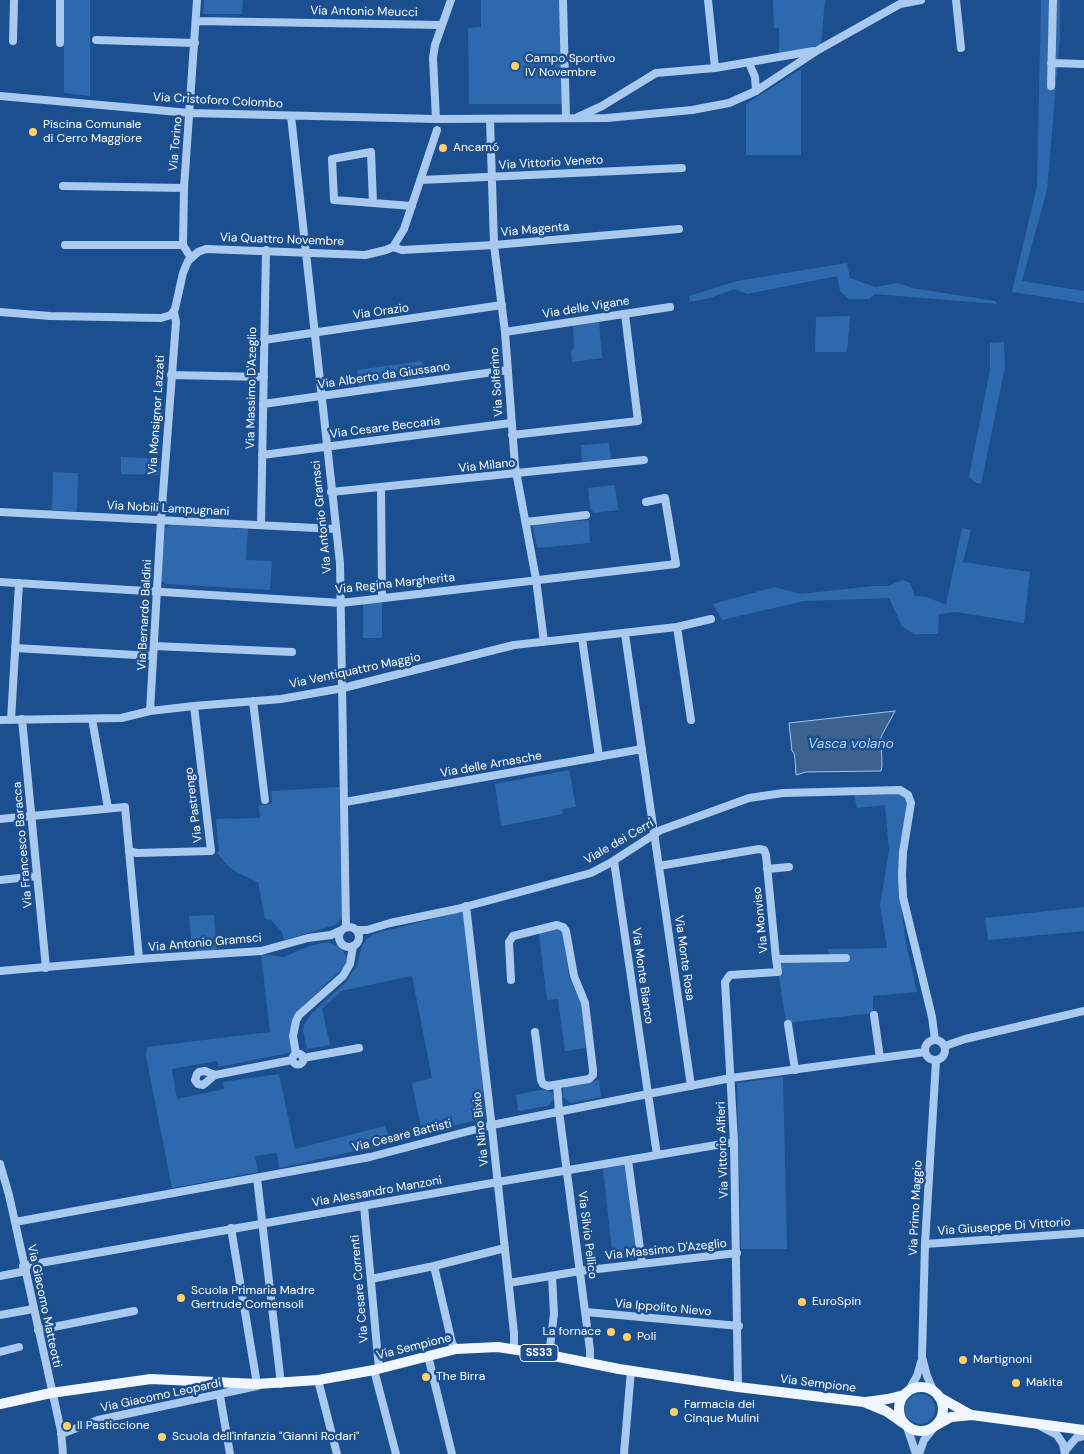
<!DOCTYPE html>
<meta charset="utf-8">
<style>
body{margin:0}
canvas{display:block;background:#1b4f8f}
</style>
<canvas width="1084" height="1454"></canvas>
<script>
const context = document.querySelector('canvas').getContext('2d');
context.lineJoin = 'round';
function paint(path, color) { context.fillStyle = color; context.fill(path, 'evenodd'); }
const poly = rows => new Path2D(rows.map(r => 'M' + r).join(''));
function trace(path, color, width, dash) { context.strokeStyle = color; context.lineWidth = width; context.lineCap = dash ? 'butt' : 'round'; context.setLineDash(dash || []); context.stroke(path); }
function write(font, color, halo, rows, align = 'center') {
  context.font = font + ' "DM Sans",sans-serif'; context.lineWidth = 5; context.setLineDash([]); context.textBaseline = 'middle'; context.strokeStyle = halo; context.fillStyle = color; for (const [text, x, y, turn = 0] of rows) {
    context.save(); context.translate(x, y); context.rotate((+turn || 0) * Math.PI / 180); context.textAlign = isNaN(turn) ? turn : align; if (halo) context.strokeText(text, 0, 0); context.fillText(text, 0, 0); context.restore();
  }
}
paint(poly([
 [64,0,90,0,90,96,64,93],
 [204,0,243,0,242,14,203,14],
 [481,0,560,0,562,104,469,104,468,28,481,27],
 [773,0,825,0,821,45,779,53,779,28,774,28],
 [1041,0,1060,0,1060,37,1047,190,1022,281,1084,291,1084,303,1012,292,1037,186],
 [801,69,801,155,746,155,746,104],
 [847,263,850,278,875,287,898,283,912,288,995,301,997,304,874,294,870,299,849,299,840,291,837,276,747,294,734,289,710,298,690,302,689,296,737,281],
 [850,316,847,352,815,352,816,317],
 [599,321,602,358,572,362,571,351,574,348,573,325],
 [1004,342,1005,367,981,484,976,483,969,477,990,370,990,343],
 [422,361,424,377,359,387,357,370],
 [609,443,611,459,582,462,581,445],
 [121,457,160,459,159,475,121,474],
 [53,472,78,473,77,511,52,510],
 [615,485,618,510,594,513,590,508,588,488],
 [589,520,590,543,537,548,533,527,535,525],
 [170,525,248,529,246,560,272,561,270,590,165,584,161,580,165,528],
 [962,528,971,530,963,562,1030,572,1024,623,956,612,939,614,938,634,914,634,902,626,889,598,804,601,722,620,713,604,775,587,800,594,874,586,888,586,903,580,910,583,915,596,927,597,946,605],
 [382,602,382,638,363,638,363,604],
 [569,770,576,807,562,809,563,814,501,826,495,784],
 [339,787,342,918,335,925,284,940,282,932,271,920,265,919,258,882,238,873,230,868,217,853,219,851,216,819,260,818,259,805,272,804,271,791],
 [893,792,899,794,904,797,907,804,900,851,899,885,905,938,917,992,873,996,873,1013,786,1023,776,957,829,956,828,949,887,948,880,906,889,850,885,805,857,808,854,795],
 [1084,907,1084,931,988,940,985,918],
 [464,911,486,1118,422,1133,412,1083,432,1078,412,976,341,991,322,1009,330,1045,307,1049,303,1031,304,1025,312,1013,345,983,352,973,357,966,362,945,367,939,373,934],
 [214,915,217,952,196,954,195,940,191,939,189,916],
 [554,929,560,929,563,933,569,977,581,1004,586,1048,565,1051,558,999,547,1000,539,933],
 [328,942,341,947,347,958,345,966,297,1012,293,1052,219,1067,217,1061,172,1069,177,1099,224,1089,223,1082,279,1074,295,1149,385,1126,391,1143,279,1168,277,1153,255,1156,258,1172,172,1188,146,1056,147,1047,270,1032,261,954,284,957,309,946],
 [783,1077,787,1249,741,1249,737,1083],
 [599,1080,601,1097,571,1103,562,1097,563,1089,567,1085],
 [545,1089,548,1090,553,1094,554,1098,550,1104,547,1106,518,1111,516,1095],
 [625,1164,639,1258,613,1260,603,1168],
 '905 1409a15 15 0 1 1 30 0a15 15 0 1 1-30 0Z'
]), '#2e69ad');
const water = poly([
 [895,711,881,737,882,766,881,771,806,772,796,775,795,759,794,753,792,751,789,723,895,711]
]);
paint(water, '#3c6290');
trace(water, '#9cc4f0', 1);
trace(poly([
 [60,0,60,43],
 [563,0,566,118],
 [708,0,715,68],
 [956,0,961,48],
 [196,21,442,25],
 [96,40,195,43],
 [13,41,14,0],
 [749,63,755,77,756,91],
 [1051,63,1084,64],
 [1051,86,1053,0],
 [0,96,190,113,436,119,607,118,692,110,729,103,756,91,818,50,900,4,921,0],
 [291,116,340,563,346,927],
 [578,117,602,106,656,73,715,68,813,51],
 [436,119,433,58,435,45,451,0],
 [490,119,494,245,505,332,515,466,536,579,544,642],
 [421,180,682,168],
 [63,186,184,188],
 [373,203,371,152,332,159,334,200,412,206],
 [65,245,183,245],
 [393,247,402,250,494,245,679,229],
 [191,258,183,245,184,188,197,0],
 [0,312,50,316,161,318,171,315,175,309,183,273,188,261,198,252,206,249,365,255,386,250,393,247,404,229,437,130],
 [505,332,670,307],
 [264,340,502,305],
 [171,375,264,377],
 [263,404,508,370],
 [512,435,638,421,625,314],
 [262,455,511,423],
 [381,487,382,598],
 [331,492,644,460],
 [0,512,335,529],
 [526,522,586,515],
 [261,525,266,250],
 [0,582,341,603,676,564,665,498,646,502],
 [677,627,691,720],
 [625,634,691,1086],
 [582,638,599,757],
 [154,646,292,652],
 [15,648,153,656],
 [253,701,265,800],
 [150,711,161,520,176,322,174,312],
 [22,719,46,968],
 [92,719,108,808],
 [0,720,121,718,150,711,194,706,281,699,343,688,514,645,677,627,711,619],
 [11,720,19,583],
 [345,802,642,749],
 [0,819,125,807,139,959],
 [129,851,137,853,211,851,194,706],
 [614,861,657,1155],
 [659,866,759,849,764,850,766,855,776,959,846,958],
 [767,869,789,867],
 [0,880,37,876],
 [466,906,491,1120,514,1333,514,1350],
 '339 937a10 10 0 1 1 20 0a10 10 0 1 1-20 0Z',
 [357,930,367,930,390,923,457,909,591,873,610,863,661,830,749,798,783,793,900,790,908,795,911,803,903,852,902,875,903,897,932,1017,935,1040],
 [0,971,139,959,261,951,308,938,331,935,342,930],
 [511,980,509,942,513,936,557,925,563,927,566,931,574,976,585,1003,593,1070,593,1075,589,1079,548,1086,543,1084,541,1080,535,1032],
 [874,1015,880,1058],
 [788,1024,795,1070],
 '925 1050a10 10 0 1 1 20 0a10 10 0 1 1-20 0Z',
 [945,1046,965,1039,1084,1011],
 '292.5 1059a5.5 5.5 0 1 1 11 0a5.5 5.5 0 1 1-11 0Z',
 [296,1054,293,1036,296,1021,299,1015,343,976,350,964,353,946],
 [303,1058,359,1048],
 [215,1075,203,1085,198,1084,195,1080,197,1074,199,1072,205,1071,215,1075,292,1060],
 [557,1085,559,1111,590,1350,590,1363],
 [628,1160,642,1264],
 [0,1164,9,1195,61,1431,63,1454],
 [257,1178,281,1384],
 [364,1206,379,1369],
 [15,1222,370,1157,492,1125,648,1094,731,1078,925,1052],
 [231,1228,257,1384],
 [925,1244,1084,1233],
 [23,1266,498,1182,734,1142],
 [434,1266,452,1343,456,1349],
 [0,1276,26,1271],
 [371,1279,434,1266,505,1248],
 [509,1283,580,1271,737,1253],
 [586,1312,739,1326],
 [0,1315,33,1309],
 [38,1330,134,1311],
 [0,1352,19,1347],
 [549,1355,554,1314,552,1276],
 [428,1356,452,1454],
 [374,1370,396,1454],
 [318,1380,337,1454],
 [738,1387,734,1142,725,982,730,975,778,972,776,959],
 [909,1390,917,1376,921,1362],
 [934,1392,927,1376,922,1357,925,1244,936,1061],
 [220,1396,230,1454],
 [1040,1426,1057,1435,1063,1444,1065,1454],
 [907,1427,916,1454],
 [61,1434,98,1420,257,1386],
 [1065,1451,1076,1438,1084,1436],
 [624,1454,631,1370],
 [919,1454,924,1440,935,1426]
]), '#a9c9ee', 8);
trace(poly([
 '899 1409a22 22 0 1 1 44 0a22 22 0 1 1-44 0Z',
 [939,1397,971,1415],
 [866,1402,888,1399,904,1395],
 [0,1404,51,1393,151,1379,257,1384,318,1380,374,1370,456,1349,498,1347,549,1355,619,1369,738,1387,864,1402,886,1411,903,1423],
 [935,1426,951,1417,972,1415,1084,1430]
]), '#f0f6ff', 10);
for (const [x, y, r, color] of [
 [515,66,5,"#ffd166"],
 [33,132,5,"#ffd166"],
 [443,148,5,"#ffd166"],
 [181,1298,5,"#ffd166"],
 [802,1302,5,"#ffd166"],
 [611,1332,5,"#ffd166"],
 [627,1337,5,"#ffd166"],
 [963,1360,5,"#ffd166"],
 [426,1377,5,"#ffd166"],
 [1016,1383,5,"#ffd166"],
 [674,1412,5,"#ffd166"],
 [67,1426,5,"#ffd166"],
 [162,1437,5,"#ffd166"]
]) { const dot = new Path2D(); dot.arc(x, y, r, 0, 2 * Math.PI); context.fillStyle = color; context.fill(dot); trace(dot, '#1b4f8f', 2); }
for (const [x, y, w] of [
 [539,1353,38]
]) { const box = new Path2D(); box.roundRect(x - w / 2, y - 8.5, w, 17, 4); context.fillStyle = '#1b4f8f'; context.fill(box); trace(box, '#fff', 1); }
write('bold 11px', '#fff', null, [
 ["SS33",539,1353]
]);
write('12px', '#fff', '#1b4f8f', [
 ["Via Antonio Meucci",364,12,1],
 ["Via Cristoforo Colombo",218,101,3],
 ["Via Torino",176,144,-85],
 ["Via Vittorio Veneto",551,163,-3],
 ["Via Magenta",535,230,-5],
 ["Via Quattro Novembre",282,240,2],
 ["Via delle Vigane",586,308,-9],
 ["Via Orazio",381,312,-8],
 ["Via Alberto da Giussano",384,376,-8],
 ["Via Solferino",497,382,-94],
 ["Via Massimo D'Azeglio",252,388,-89],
 ["Via Monsignor Lazzati",157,415,-86],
 ["Via Cesare Beccaria",385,428,-7],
 ["Via Milano",487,466,-6],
 ["Via Nobili Lampugnani",168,509,3],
 ["Via Antonio Gramsci",322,517,-96],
 ["Via Regina Margherita",395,584,-6],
 ["Via Bernardo Baldini",145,615,-87],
 ["Via Ventiquattro Maggio",355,671,-12],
 ["Via delle Arnasche",491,765,-10],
 ["Via Pastrengo",194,805,-97],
 ["Viale dei Cerri",619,842,-30],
 ["Via Francesco Baracca",23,845,-95],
 ["Via Monviso",761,920,-96],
 ["Via Antonio Gramsci",205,943,-5],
 ["Via Monte Rosa",684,958,82],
 ["Via Monte Bianco",642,976,82],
 ["Via Nino Bixio",481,1129,-96],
 ["Via Cesare Battisti",402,1136,-14],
 ["Via Vittorio Alfieri",723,1150,-92],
 ["Via Alessandro Manzoni",377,1192,-10],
 ["Via Primo Maggio",916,1208,-87],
 ["Via Giuseppe Di Vittorio",1004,1227,-4],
 ["Via Silvio Pellico",587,1235,83],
 ["Via Massimo D'Azeglio",666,1250,-6],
 ["Via Cesare Correnti",360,1289,-95],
 ["Via Giacomo Matteotti",44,1306,78],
 ["Via Ippolito Nievo",663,1308,5],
 ["Via Sempione",414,1347,-14],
 ["Via Sempione",818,1384,7],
 ["Via Giacomo Leopardi",161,1396,-12]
]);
write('12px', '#fff', '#1b4f8f', [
 ["Campo Sportivo",525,59],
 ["IV Novembre",525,73],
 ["Piscina Comunale",43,125],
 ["di Cerro Maggiore",43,139],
 ["Ancamó",453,148],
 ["Scuola Primaria Madre",191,1291],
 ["Gertrude Comensoli",191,1305],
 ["EuroSpin",812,1302],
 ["La fornace",601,1332,"right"],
 ["Poli",637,1337],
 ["Martignoni",973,1360],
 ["The Birra",436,1377],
 ["Makita",1026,1383],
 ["Farmacia dei",684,1405],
 ["Cinque Mulini",684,1419],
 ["Il Pasticcione",77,1426],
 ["Scuola dell'infanzia \"Gianni Rodari\"",172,1437]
], 'left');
write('italic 14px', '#b5d3f5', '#1b4f8f', [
 ["Vasca volano",851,744]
]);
</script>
